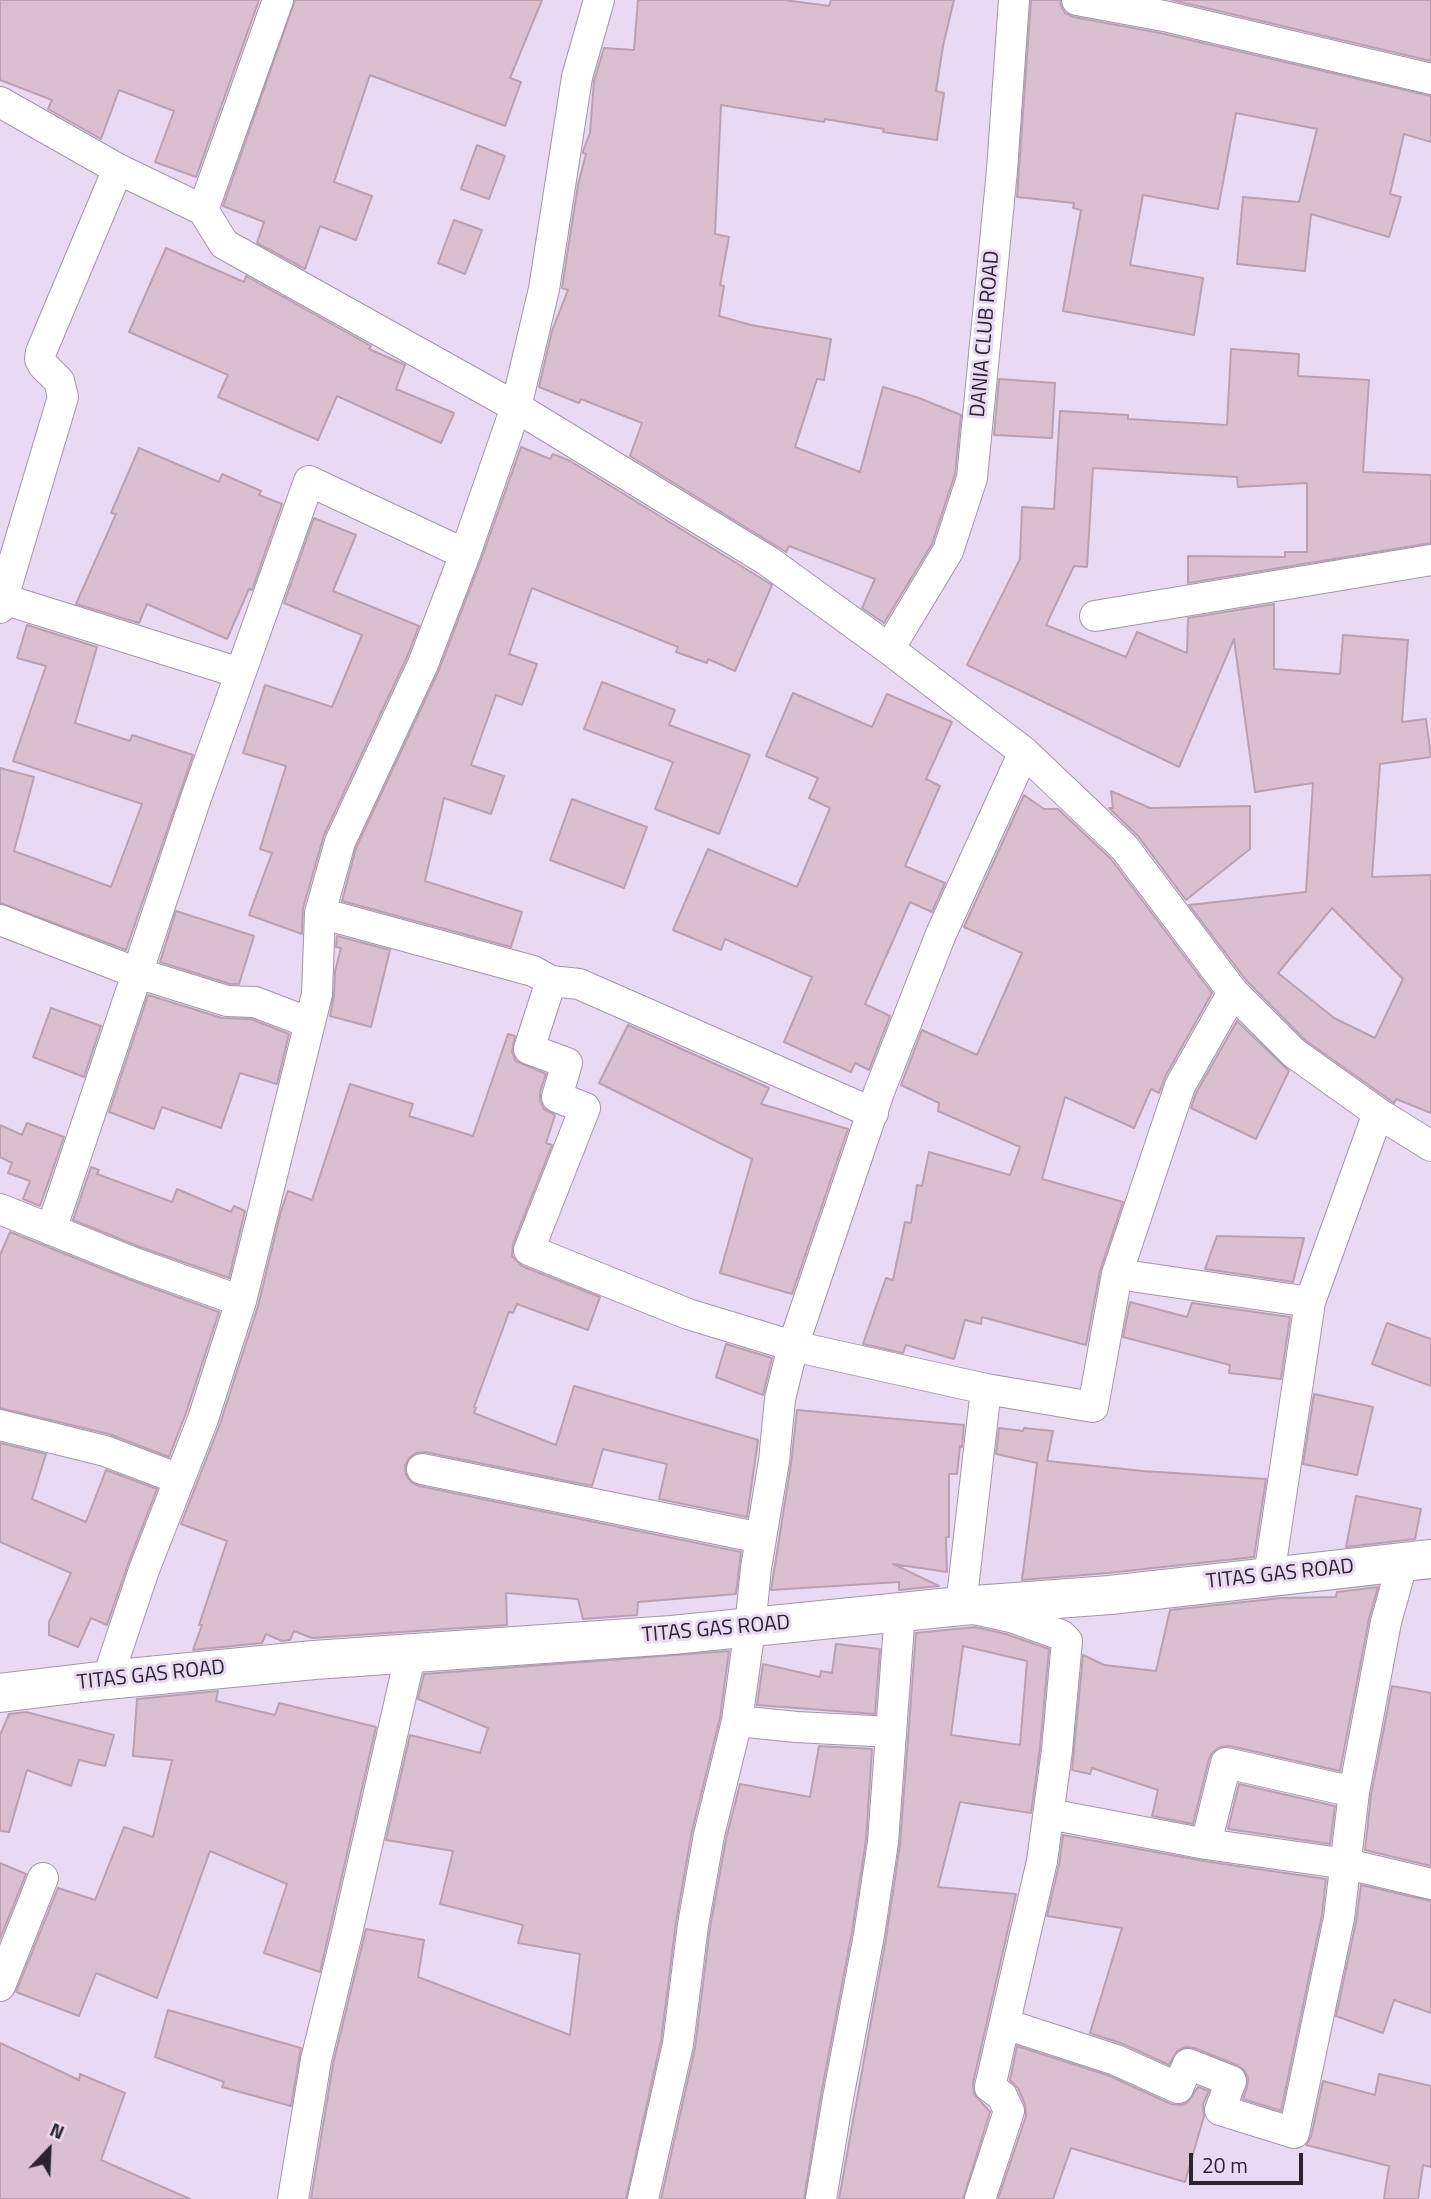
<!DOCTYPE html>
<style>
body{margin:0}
#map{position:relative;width:1431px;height:2199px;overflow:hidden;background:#ead9f2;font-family:"Titillium Web",sans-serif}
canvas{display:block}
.north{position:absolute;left:14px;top:2115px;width:70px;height:70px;-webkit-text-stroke:5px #ead9f2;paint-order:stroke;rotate:23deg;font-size:19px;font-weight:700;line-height:28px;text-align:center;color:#2b242e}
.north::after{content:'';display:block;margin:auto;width:24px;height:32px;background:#2b242e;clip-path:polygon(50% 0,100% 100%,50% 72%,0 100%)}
.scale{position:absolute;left:1189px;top:2153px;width:114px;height:32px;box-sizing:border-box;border:4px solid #2b242e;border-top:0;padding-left:9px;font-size:21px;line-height:24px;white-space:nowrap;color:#2b242e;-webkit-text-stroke:5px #ead9f2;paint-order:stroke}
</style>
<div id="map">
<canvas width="1431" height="2199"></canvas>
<div class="north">N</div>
<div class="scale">20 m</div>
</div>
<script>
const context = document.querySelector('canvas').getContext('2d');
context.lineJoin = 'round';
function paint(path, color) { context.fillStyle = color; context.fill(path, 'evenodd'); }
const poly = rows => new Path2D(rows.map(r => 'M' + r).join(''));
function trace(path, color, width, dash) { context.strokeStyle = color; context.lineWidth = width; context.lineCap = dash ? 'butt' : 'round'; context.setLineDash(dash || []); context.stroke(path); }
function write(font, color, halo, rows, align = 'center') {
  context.font = font + ' "Titillium Web",sans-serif'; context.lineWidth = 6; context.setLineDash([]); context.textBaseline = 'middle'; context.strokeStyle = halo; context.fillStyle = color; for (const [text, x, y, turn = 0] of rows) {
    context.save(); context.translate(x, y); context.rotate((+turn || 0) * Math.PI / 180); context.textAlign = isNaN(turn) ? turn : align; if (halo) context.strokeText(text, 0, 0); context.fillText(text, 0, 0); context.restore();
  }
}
const building = poly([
 [0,0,259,0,196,177,155,162,174,111,119,90,101,139,48,109,52,100,0,80,0,0],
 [295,0,542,0,510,78,521,82,505,126,370,75,334,182,372,196,356,240,320,226,305,269,257,243,264,222,223,206,295,0],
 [638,0,784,0,829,6,831,0,954,0,943,46,936,91,944,93,937,140,883,132,884,129,825,119,824,122,721,105,715,234,729,237,720,285,724,286,719,316,751,325,831,339,824,380,817,379,795,447,860,472,883,387,919,398,961,415,955,474,932,544,884,623,862,608,875,579,789,546,786,552,630,456,642,423,581,399,579,403,539,387,552,331,568,290,562,288,578,185,586,154,583,153,583,151,590,133,594,81,604,48,634,50,638,0],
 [1031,0,1060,0,1061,6,1065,13,1074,17,1160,33,1431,96,1431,142,1404,134,1390,194,1401,197,1389,237,1311,214,1305,271,1237,264,1243,197,1299,202,1317,129,1236,113,1218,209,1143,195,1130,265,1203,278,1194,335,1063,311,1081,210,1073,208,1074,203,1017,197,1031,0],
 [1172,0,1431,0,1431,61,1172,0],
 [477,145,505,156,489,199,461,189,477,145],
 [454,220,482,230,465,274,438,263,454,220],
 [166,248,244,282,246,276,371,346,369,349,405,365,396,389,454,413,441,443,337,396,318,440,218,397,228,375,129,332,166,248],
 [1231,349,1299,354,1298,376,1369,380,1363,472,1431,475,1431,543,1188,583,1188,556,1285,557,1285,552,1307,552,1307,483,1238,487,1237,477,1093,468,1087,567,1074,566,1046,625,1126,657,1137,632,1187,653,1188,618,1274,604,1274,669,1340,674,1343,635,1408,640,1402,722,1426,719,1431,757,1380,764,1372,877,1431,875,1431,1113,1396,1099,1394,1103,1305,1040,1246,980,1189,905,1306,892,1313,783,1255,792,1234,639,1179,767,967,665,1020,559,1022,507,1054,509,1060,411,1128,415,1128,419,1227,425,1231,349],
 [1332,908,1403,979,1375,1038,1334,1018,1278,973,1332,908],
 [999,379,1055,383,1052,438,994,435,999,379],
 [521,447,550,459,553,454,570,461,772,585,735,671,708,659,707,663,676,652,678,647,532,588,509,654,537,664,522,705,496,695,471,765,504,776,491,814,444,798,425,881,522,912,511,947,342,901,356,848,439,670,481,560,521,447],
 [139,448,219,482,222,474,261,491,259,495,282,504,252,590,249,589,227,639,147,604,139,623,76,604,116,514,111,513,139,448],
 [314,518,356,535,333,591,419,626,407,657,324,835,303,908,302,934,249,915,272,853,260,849,286,766,243,753,265,685,332,707,362,635,284,603,314,518],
 [27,625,97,647,75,723,130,741,132,735,193,755,126,950,0,903,0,768,34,777,14,851,111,887,142,804,13,761,46,666,17,658,27,625],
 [602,682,675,710,669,725,750,755,719,834,655,809,673,762,584,729,602,682],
 [793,693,872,727,887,694,952,722,926,779,940,786,905,866,945,883,932,912,910,902,865,1004,890,1016,869,1070,855,1063,851,1072,784,1042,812,977,725,939,721,950,673,930,708,849,797,887,830,808,809,798,818,778,766,756,793,693],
 [1111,791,1150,808,1250,806,1250,849,1186,900,1138,836,1109,808,1113,808,1111,791],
 [1024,795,1044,809,1058,809,1111,859,1212,993,1165,1077,1159,1093,1151,1089,1134,1128,1065,1097,1042,1179,1123,1202,1100,1271,1086,1345,982,1317,981,1324,965,1320,954,1359,906,1345,903,1353,863,1344,886,1278,893,1280,905,1222,911,1223,917,1185,922,1186,929,1152,1010,1175,1020,1147,938,1111,939,1103,901,1085,922,1030,977,1055,1022,953,964,927,1024,795],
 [572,799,647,827,624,888,550,860,572,799],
 [176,911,254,936,239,984,230,984,160,962,176,911],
 [337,936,390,950,371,1027,330,1016,334,995,335,971,341,948,336,947,337,936],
 [148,995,222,1018,251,1019,289,1034,277,1084,240,1073,221,1128,162,1107,154,1129,109,1112,148,995],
 [51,1008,101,1026,84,1077,33,1057,51,1008],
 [1237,1021,1289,1071,1256,1139,1191,1108,1196,1093,1237,1021],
 [628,1025,769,1088,761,1104,848,1129,792,1294,720,1273,752,1159,599,1083,628,1025],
 [508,1034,515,1036,512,1052,516,1061,546,1074,540,1092,540,1101,544,1109,555,1115,546,1143,552,1145,513,1244,512,1256,522,1266,600,1297,588,1330,517,1304,513,1313,509,1312,474,1407,476,1408,474,1413,556,1445,574,1386,758,1440,747,1517,659,1499,667,1464,603,1449,592,1486,425,1452,416,1453,409,1458,405,1466,406,1475,411,1482,419,1486,741,1552,736,1594,638,1602,637,1615,583,1619,578,1599,506,1593,507,1625,312,1638,294,1631,290,1640,282,1641,266,1634,262,1643,193,1650,202,1625,199,1625,227,1541,181,1524,220,1424,258,1306,281,1211,288,1191,312,1200,350,1084,413,1104,409,1116,473,1136,508,1034],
 [27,1123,64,1137,40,1206,23,1199,30,1181,8,1173,12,1163,0,1157,0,1125,22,1135,27,1123],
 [91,1167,99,1170,97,1174,172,1202,177,1189,231,1212,234,1206,245,1211,229,1278,140,1247,73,1220,91,1167],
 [10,1232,128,1279,219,1312,186,1413,169,1457,109,1434,0,1408,0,1255,10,1232],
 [1217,1236,1304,1238,1293,1282,1205,1269,1217,1236],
 [1130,1302,1187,1317,1192,1303,1290,1317,1281,1379,1229,1373,1230,1365,1123,1337,1130,1302],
 [1387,1323,1431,1339,1431,1386,1372,1364,1387,1323],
 [726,1344,772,1358,763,1395,716,1377,726,1344],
 [1314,1394,1373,1407,1357,1475,1303,1464,1314,1394],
 [797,1410,964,1425,962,1447,960,1446,957,1474,949,1474,949,1537,946,1537,947,1572,893,1564,939,1586,899,1590,899,1582,771,1590,791,1464,797,1410],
 [999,1428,1023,1431,1024,1428,1053,1431,1047,1461,1143,1471,1266,1479,1254,1557,1108,1573,1022,1580,1037,1463,996,1454,999,1428],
 [0,1443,46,1454,32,1499,86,1522,106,1470,157,1489,128,1564,107,1625,91,1618,78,1647,49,1635,49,1622,71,1573,0,1542,0,1443],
 [1356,1496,1421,1509,1415,1539,1346,1547,1356,1496],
 [1378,1587,1369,1619,1340,1771,1230,1746,1220,1747,1213,1752,1209,1759,1193,1824,1152,1816,1158,1790,1092,1768,1090,1774,1072,1770,1083,1655,1104,1665,1156,1671,1170,1610,1281,1598,1336,1597,1337,1592,1378,1587],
 [975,1627,1006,1634,1049,1649,1040,1748,1031,1813,960,1802,938,1887,1016,1894,973,2083,974,2094,990,2112,963,2199,839,2199,886,1938,900,1844,916,1633,975,1627],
 [963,1646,1027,1661,1020,1745,951,1735,963,1646],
 [836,1644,880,1649,875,1714,757,1705,763,1664,820,1677,821,1671,832,1673,836,1644],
 [729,1651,720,1718,692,1831,676,1922,661,2041,626,2199,311,2199,333,2064,366,1929,424,1940,418,1977,570,2035,580,1954,518,1943,523,1925,440,1904,453,1851,386,1840,410,1735,480,1753,488,1728,418,1699,424,1674,729,1651],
 [1392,1686,1431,1693,1431,1866,1365,1850,1371,1795,1392,1686],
 [218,1691,216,1701,275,1715,279,1703,376,1727,320,1972,264,1953,287,1884,210,1851,157,1998,96,1973,79,2016,16,1992,58,1888,95,1900,124,1827,153,1837,172,1760,133,1756,137,1699,218,1691],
 [26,1712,114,1735,105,1766,79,1760,71,1786,27,1770,9,1832,0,1831,0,1735,9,1714,26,1712],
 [819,1746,872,1749,866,1840,852,1932,821,2095,804,2199,661,2199,695,2048,710,1928,726,1839,740,1784,810,1797,819,1746],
 [1239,1784,1335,1806,1330,1844,1228,1829,1239,1784],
 [1063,1835,1204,1861,1326,1879,1322,1915,1281,2111,1243,2099,1247,2087,1248,2078,1244,2070,1237,2065,1194,2048,1186,2047,1177,2051,1169,2065,1123,2044,1090,2033,1122,1928,1047,1916,1059,1865,1063,1835],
 [0,1863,26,1874,0,1939,0,1863],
 [1361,1885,1431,1901,1431,2013,1394,2000,1383,2033,1336,2016,1356,1922,1361,1885],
 [168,2010,301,2048,291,2106,222,2087,224,2082,155,2057,168,2010],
 [0,2043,79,2080,80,2074,125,2093,101,2160,190,2199,0,2199,0,2043],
 [1017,2046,1110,2076,1171,2104,1181,2105,1188,2102,1198,2087,1209,2091,1203,2104,1204,2116,1185,2182,1071,2148,1053,2199,998,2199,1026,2116,1025,2104,1018,2088,1010,2080,1017,2046],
 [1379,2074,1431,2086,1431,2167,1423,2165,1418,2199,1384,2199,1389,2166,1306,2145,1311,2137,1323,2081,1375,2095,1379,2074]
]);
paint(building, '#dabfd1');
trace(building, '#baa0b1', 2);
const street = poly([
 [1077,0,1164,16,1431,79],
 [0,102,118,169,203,210,224,244,516,407,768,561,889,649,1024,752,1124,847,1233,992,1294,1053,1378,1113,1431,1146],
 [203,210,278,0],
 [0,598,240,673],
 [0,608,63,397,59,381,43,365,40,359,41,352,118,169],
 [1095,616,1431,560],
 [889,649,948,551,972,478,1002,170,1014,0],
 [320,913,533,971,551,981,579,984,873,1113],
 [0,920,137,973,227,1001,255,1002,310,1023],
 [551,981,529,1049,567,1063,557,1097,585,1108,529,1250,688,1314,793,1346,986,1389,1093,1407,1117,1274,1180,1086,1233,992],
 [0,1209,134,1263,241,1301],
 [51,1230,196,798,309,481,465,554,516,407,544,289,577,77,599,0],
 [1117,1274,1310,1302],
 [0,1425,105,1451,179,1479],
 [422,1469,761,1538],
 [1269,1576,1310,1302,1378,1113],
 [107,1680,144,1570,203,1419,241,1301,317,994,320,913,340,842,423,664,465,554],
 [737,1721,797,1727,891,1732],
 [1049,1814,1206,1844,1347,1864,1431,1884],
 [1206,1844,1226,1763,1354,1792],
 [0,1986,43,1878],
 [1005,2024,1116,2060,1178,2088,1188,2064,1231,2081,1220,2110,1294,2133,1339,1918,1354,1792,1386,1622,1403,1561],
 [293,2199,316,2060,347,1933,411,1652],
 [643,2199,678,2044,693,1925,709,1835,737,1721,750,1628,756,1568,774,1461,780,1399,793,1346,879,1092,941,934,1024,752],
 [821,2199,838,2098,869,1935,883,1842,900,1611],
 [980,2199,1009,2111,1002,2096,990,2087,1042,1861,1057,1750,1067,1641,1061,1635,1011,1617,961,1606,986,1389]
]);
const secondary = poly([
 [0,1693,107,1680,314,1660,672,1635,961,1606,1110,1595,1431,1559]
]);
trace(street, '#a494ac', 32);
trace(secondary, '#a494ac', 40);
trace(street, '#fff', 30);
trace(secondary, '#fff', 38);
write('21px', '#2b242e', '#ead9f2', [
 ["DANIA CLUB ROAD",986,334,-85],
 ["TITAS GAS ROAD",1280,1575,-6],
 ["TITAS GAS ROAD",716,1630,-5],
 ["TITAS GAS ROAD",151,1676,-6]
]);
</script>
